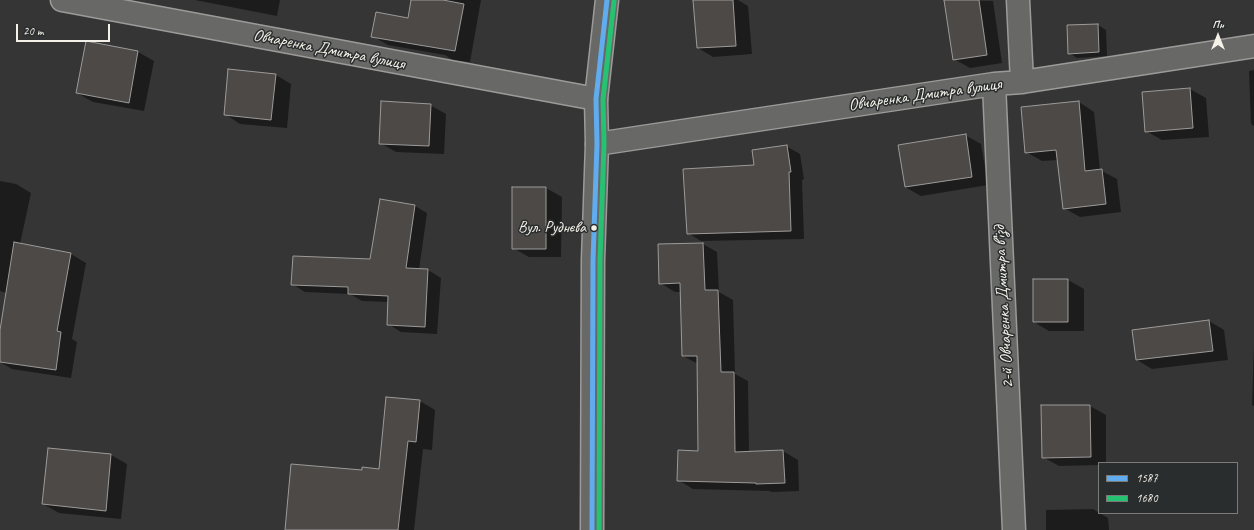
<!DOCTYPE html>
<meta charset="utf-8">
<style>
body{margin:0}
#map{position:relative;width:1254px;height:530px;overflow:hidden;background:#353535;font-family:Caveat,sans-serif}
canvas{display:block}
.legend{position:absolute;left:1098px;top:462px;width:140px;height:52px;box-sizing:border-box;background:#2a2d2e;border:1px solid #7b7b78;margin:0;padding:5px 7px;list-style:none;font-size:12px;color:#f4f1e8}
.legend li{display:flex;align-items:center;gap:8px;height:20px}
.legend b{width:20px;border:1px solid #7b7b78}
.north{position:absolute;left:1198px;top:16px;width:40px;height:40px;-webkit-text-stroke:3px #2a2d2e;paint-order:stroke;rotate:0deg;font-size:11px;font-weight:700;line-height:16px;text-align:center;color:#f4f1e8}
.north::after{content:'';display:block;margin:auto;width:14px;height:18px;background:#f4f1e8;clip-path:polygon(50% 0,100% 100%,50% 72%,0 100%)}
.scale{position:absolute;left:16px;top:24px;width:94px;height:18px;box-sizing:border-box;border:2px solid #f4f1e8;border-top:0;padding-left:5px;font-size:12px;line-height:14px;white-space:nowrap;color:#f4f1e8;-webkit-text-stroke:3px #2a2d2e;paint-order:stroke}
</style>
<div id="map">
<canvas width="1254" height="530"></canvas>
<ul class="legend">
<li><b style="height:5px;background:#60acee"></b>1587</li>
<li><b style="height:5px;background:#26c172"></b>1680</li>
</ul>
<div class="north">Пн</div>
<div class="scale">20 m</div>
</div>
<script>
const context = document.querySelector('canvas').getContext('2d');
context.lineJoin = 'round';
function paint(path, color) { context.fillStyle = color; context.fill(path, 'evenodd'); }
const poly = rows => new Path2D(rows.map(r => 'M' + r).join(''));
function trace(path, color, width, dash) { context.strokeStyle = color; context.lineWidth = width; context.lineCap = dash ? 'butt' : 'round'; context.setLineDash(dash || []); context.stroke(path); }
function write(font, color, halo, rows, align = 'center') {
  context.font = font + ' Caveat,sans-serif'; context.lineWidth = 3; context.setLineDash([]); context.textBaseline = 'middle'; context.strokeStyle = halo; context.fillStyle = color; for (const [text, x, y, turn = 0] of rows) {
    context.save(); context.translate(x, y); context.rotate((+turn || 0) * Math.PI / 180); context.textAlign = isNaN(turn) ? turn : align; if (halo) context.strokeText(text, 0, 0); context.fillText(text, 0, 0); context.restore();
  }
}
paint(poly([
 [195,0,280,0,277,16],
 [412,0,481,0,470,62,453,60,445,55,388,45,372,36,408,19],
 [694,0,738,0,748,6,752,54,713,57,698,48],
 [945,0,993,1,1002,63,970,68,954,59],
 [1098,25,1106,30,1107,56,1077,58,1069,53],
 [87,42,138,52,154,61,144,111,93,102,77,93],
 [1254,70,1254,126,1251,124,1249,71],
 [276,75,291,84,287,128,240,124,225,114],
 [1190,89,1206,98,1209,137,1162,140,1146,131],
 [1079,102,1094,112,1100,170,1117,179,1121,212,1080,217,1064,208,1058,160,1042,161,1026,152],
 [430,105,446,114,444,154,396,152,380,143],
 [965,135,981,144,988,185,921,196,905,187],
 [786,146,800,154,804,179,802,180,804,239,701,241,688,233,755,165],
 [0,181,16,184,31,193,20,244,71,254,86,263,72,339,77,342,71,378,12,369,0,362,0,336,6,293,0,291],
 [546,188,562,197,561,257,529,257,513,248],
 [415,206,427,213,419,270,428,270,441,278,437,334,401,332,388,324,389,302,362,301,350,294,305,292,292,284,370,260],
 [703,244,717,252,719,292,733,300,735,374,748,381,749,452,783,451,798,460,799,491,772,492,769,491,693,489,678,480,699,452,698,364,683,356,681,292,675,292,660,283],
 [1034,280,1068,280,1084,289,1084,331,1049,331,1034,322],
 [1209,321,1224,330,1228,360,1152,369,1137,360],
 [1254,344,1254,406,1252,405],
 [420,401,435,410,432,450,423,449,414,530,286,530,363,471,380,470],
 [1042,406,1090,406,1106,415,1106,463,1099,463,1099,465,1059,466,1043,457],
 [49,449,111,455,127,464,121,519,59,513,43,504],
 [1093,509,1108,518,1109,530,1046,530,1046,510]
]), '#0007');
const building = poly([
 [411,0,443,0,464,4,455,51,371,37,376,12,408,18,411,0],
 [693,0,733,0,736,46,697,48,693,0],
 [944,0,979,0,987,55,953,60,944,0],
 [1098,24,1099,52,1068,54,1067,25,1098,24],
 [86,41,138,51,129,103,76,93,86,41],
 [228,69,276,74,271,120,224,115,228,69],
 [1190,88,1193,128,1145,132,1142,92,1190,88],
 [381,101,431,104,429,146,379,144,381,101],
 [1079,101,1085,171,1102,169,1106,204,1063,209,1056,150,1025,153,1021,107,1079,101],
 [966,134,972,177,905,187,898,145,966,134],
 [787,145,791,172,789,172,791,231,687,234,683,169,754,165,752,150,787,145],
 [512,187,546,187,546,249,512,249,512,187],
 [380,199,415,205,406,268,428,269,425,327,387,325,388,296,348,294,348,287,291,285,293,256,370,259,380,199],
 [14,242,71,253,57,331,61,332,56,370,0,362,0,330,14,242],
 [703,243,705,290,718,290,721,372,734,372,735,452,783,450,785,483,756,484,756,483,677,481,678,450,698,451,697,356,682,356,680,283,659,284,658,244,703,243],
 [1033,279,1068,279,1068,322,1033,322,1033,279],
 [1209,320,1213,351,1136,360,1132,330,1209,320],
 [386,397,420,400,416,442,408,441,398,530,285,530,291,464,362,470,362,467,379,469,386,397],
 [1041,405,1090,405,1091,457,1042,458,1041,405],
 [48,448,111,454,106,511,42,504,48,448]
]);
paint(building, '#4c4947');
trace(building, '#9c9b9a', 1);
const street = poly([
 [62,0,596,99],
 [1018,0,1022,82],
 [994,84,1014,530],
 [597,144,994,84,1022,82,1254,46]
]);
const highway = poly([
 [592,530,593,260,597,144,596,99,607,0]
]);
trace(street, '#9c9b9a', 25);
trace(highway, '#9c9b9a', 25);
trace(street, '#686866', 22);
trace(highway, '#686866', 22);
trace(poly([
 [592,530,593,260,597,144,596,99,607,0]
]), '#60acee', 5);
trace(poly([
 [599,530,600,260,604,144,603,99,614,1]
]), '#26c172', 5);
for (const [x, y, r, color] of [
 [594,228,3.5,"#f4f1e8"]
]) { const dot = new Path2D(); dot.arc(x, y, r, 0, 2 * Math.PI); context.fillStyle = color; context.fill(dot); trace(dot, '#2a2d2e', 1.5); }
write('16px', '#f4f1e8', '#2a2d2e', [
 ["Вул. Руднєва",586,228]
], 'right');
write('17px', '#f4f1e8', '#2a2d2e', [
 ["Овчаренка Дмитра вулиця",329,50,11],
 ["Овчаренка Дмитра вулиця",925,95,-8],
 ["2-й Овчаренка Дмитра в’їзд",1004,307,-93]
]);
</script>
